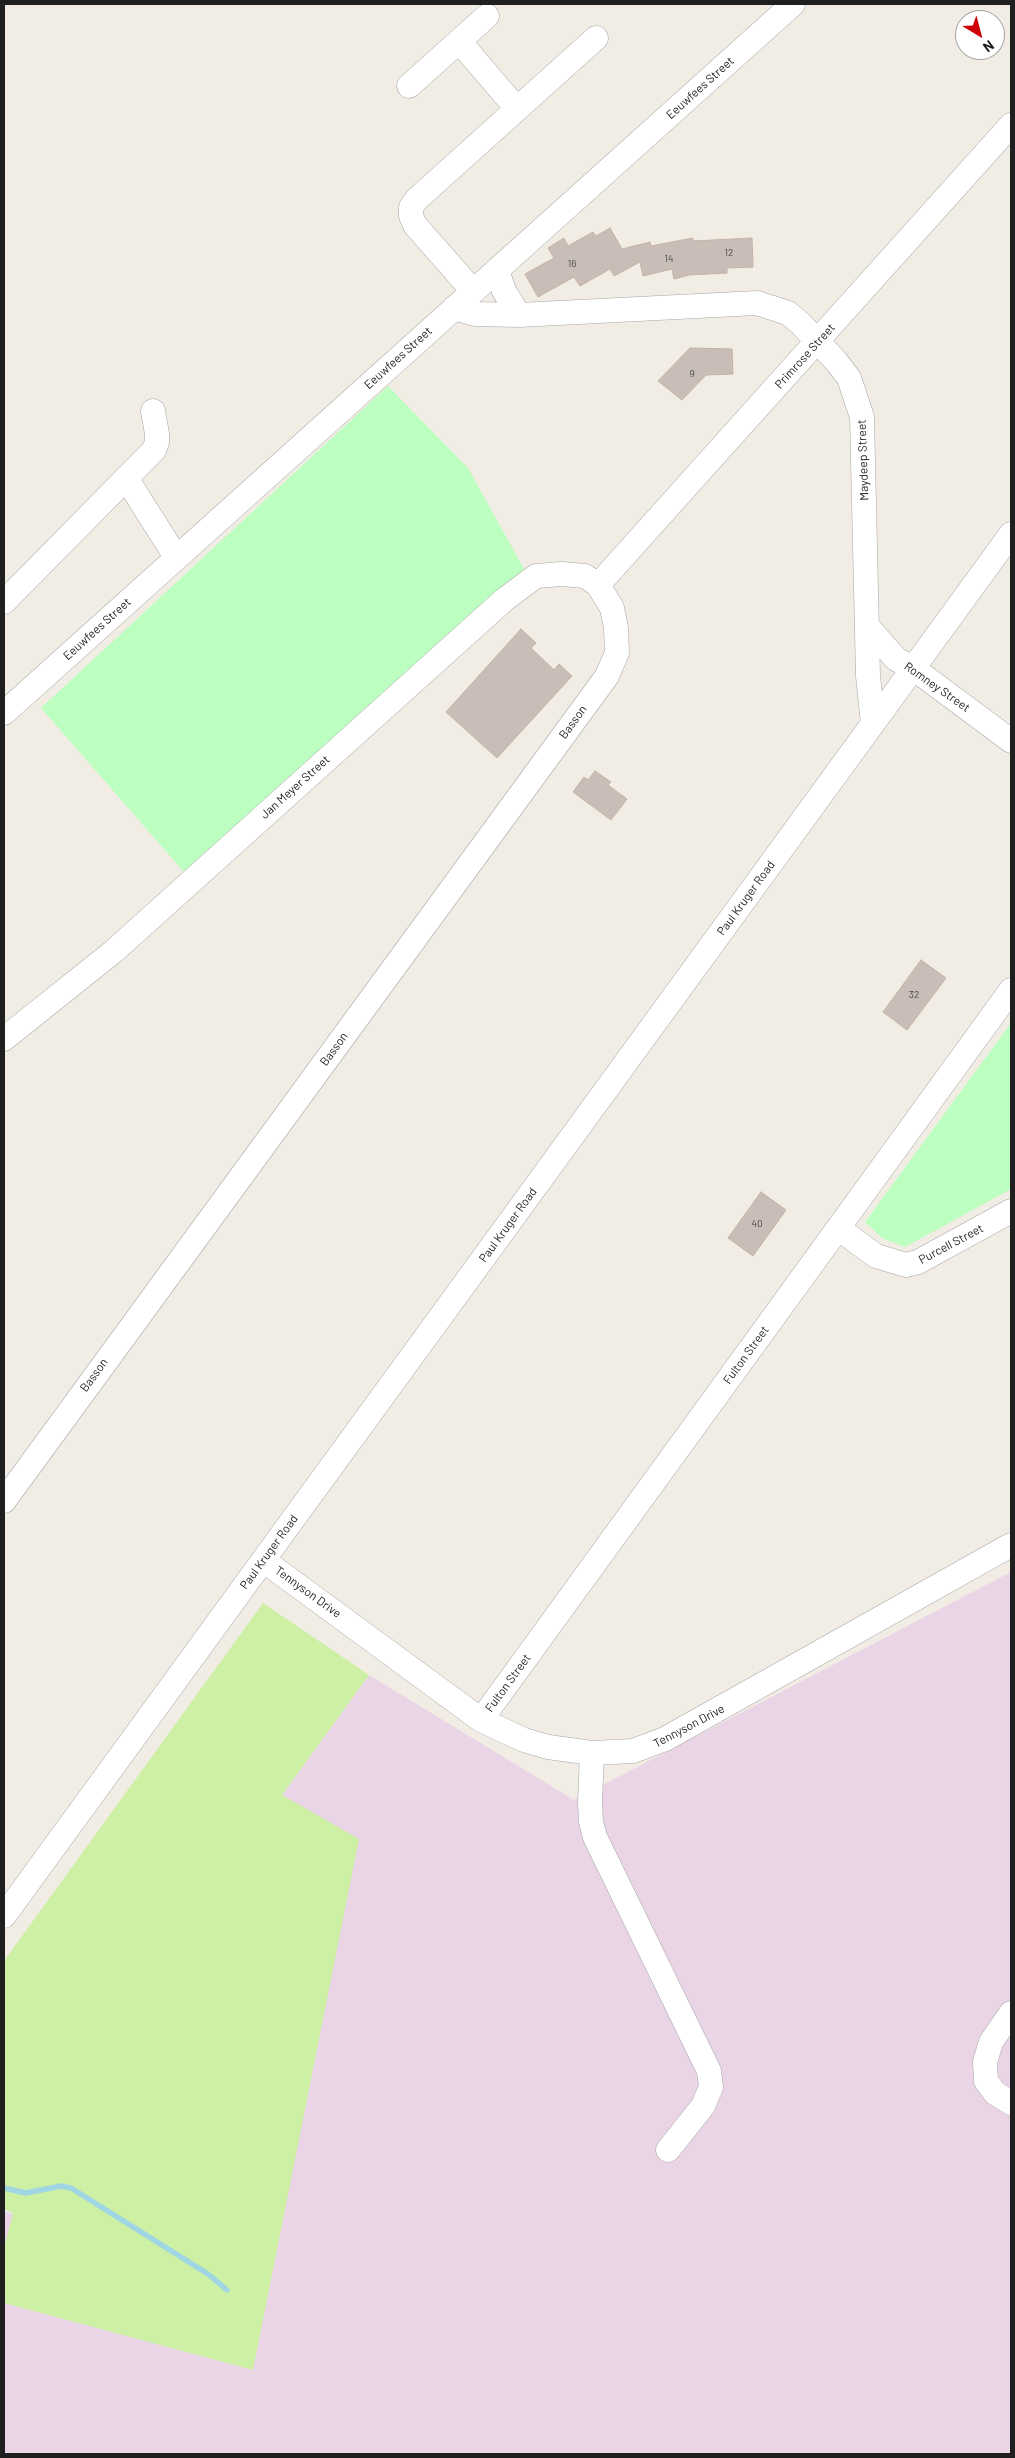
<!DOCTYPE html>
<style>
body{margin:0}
#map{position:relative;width:1015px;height:2458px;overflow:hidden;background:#f1ece4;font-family:Barlow,sans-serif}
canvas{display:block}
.frame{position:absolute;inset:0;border:5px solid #1f1f1f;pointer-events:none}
.north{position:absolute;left:955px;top:10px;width:50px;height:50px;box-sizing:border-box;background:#fff;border:1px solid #a5a5a5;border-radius:50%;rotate:143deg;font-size:14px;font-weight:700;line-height:20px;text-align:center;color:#1f1f1f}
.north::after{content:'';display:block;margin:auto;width:18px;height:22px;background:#ce0008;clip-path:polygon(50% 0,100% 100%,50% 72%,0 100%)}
</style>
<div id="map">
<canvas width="1015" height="2458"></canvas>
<div class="frame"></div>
<div class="north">N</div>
</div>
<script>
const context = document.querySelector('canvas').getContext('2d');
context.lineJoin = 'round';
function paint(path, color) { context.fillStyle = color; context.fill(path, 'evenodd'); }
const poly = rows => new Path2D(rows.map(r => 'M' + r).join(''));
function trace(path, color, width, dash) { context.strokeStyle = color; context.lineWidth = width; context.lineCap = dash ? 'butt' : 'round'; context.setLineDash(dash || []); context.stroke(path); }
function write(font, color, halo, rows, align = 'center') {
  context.font = font + ' Barlow,sans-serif'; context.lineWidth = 4; context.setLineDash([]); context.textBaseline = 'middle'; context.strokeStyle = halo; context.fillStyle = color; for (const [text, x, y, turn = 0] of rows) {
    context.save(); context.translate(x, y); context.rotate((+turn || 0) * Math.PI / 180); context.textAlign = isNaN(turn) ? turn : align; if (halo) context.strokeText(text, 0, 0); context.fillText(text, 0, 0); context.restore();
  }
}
paint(poly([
 [1011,1572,1011,2454,4,2454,4,2211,263,2311,282,1795,369,1675,574,1800]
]), '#ead5e7');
paint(poly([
 [263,1603,369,1675,282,1795,359,1839,253,2370,4,2303,4,2248,13,2213,4,2209,4,1961]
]), '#cdf0a5');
paint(poly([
 [388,386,468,468,524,569,184,872,41,708],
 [1011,1023,1011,1189,905,1247,882,1238,865,1222]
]), '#bdffc0');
trace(poly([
 [4,2188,26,2193,61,2186,71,2188,208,2274,227,2290]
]), '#a0d6e3', 5.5);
const building = poly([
 [610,228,622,249,650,242,651,246,693,238,693,241,752,238,753,267,727,268,727,273,689,275,674,279,672,269,643,276,640,262,614,276,610,269,580,286,574,277,538,297,525,274,554,258,548,248,564,238,568,246,593,232,596,236,610,228],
 [690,348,732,349,733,374,706,375,682,400,658,381,690,348],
 [521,629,536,643,531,648,554,670,559,664,572,676,497,758,446,712,521,629],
 [595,771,611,782,608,785,627,799,611,820,573,792,584,777,588,780,595,771],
 [921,960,946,978,907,1030,883,1012,921,960],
 [761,1192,786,1210,753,1256,728,1238,761,1192]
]);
paint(building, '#c9beb7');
trace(building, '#c4b1a5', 1);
const minor = poly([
 [459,41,517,109],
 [409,86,487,16],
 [497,270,504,291,519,315],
 [473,291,415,225,411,216,411,207,417,199,596,38],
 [454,308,475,314,519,315,757,303,788,313,800,323,835,360,849,378,862,417,868,676,873,724],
 [126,478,176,557],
 [598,585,1011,125],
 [4,602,154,450,157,442,157,434,153,411],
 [868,627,896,659,913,668,1011,741],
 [4,713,793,4],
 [4,1039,114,951,504,600,536,576,562,574,585,576,598,585,612,608,616,628,617,653,607,676,4,1501],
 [838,1228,876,1256,906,1265,918,1262,1011,1211],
 [263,1560,481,1720,524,1740,548,1747,592,1753,633,1751,665,1739,1011,1545],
 [481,1720,1011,990],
 [592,1753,590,1802,591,1822,595,1837,709,2071,711,2087,703,2106,668,2150],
 [4,1916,1011,534],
 [1011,2013,991,2042,985,2062,986,2081,995,2093,1011,2103]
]);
trace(minor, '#a6a6a6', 25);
trace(minor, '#fff', 24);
write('10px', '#4a4745', null, [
 ["12",729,253],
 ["14",669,259],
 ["16",572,264],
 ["9",692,374],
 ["32",914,995],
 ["40",757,1224]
]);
write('12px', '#1f1f1f', '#fff', [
 ["Eeuwfees Street",700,88,-42],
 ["Primrose Street",805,356,-48],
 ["Eeuwfees Street",398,358,-42],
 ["Maydeep Street",863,460,-92],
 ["Eeuwfees Street",97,629,-42],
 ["Romney Street",937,687,35],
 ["Basson",573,722,-54],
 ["Jan Meyer Street",295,787,-42],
 ["Paul Kruger Road",746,898,-54],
 ["Basson",334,1049,-54],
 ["Paul Kruger Road",508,1225,-54],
 ["Purcell Street",951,1244,-28],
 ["Fulton Street",746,1355,-54],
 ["Basson",94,1375,-54],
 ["Paul Kruger Road",269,1552,-54],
 ["Tennyson Drive",308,1592,36],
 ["Fulton Street",508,1683,-54],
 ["Tennyson Drive",689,1726,-28]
]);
</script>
